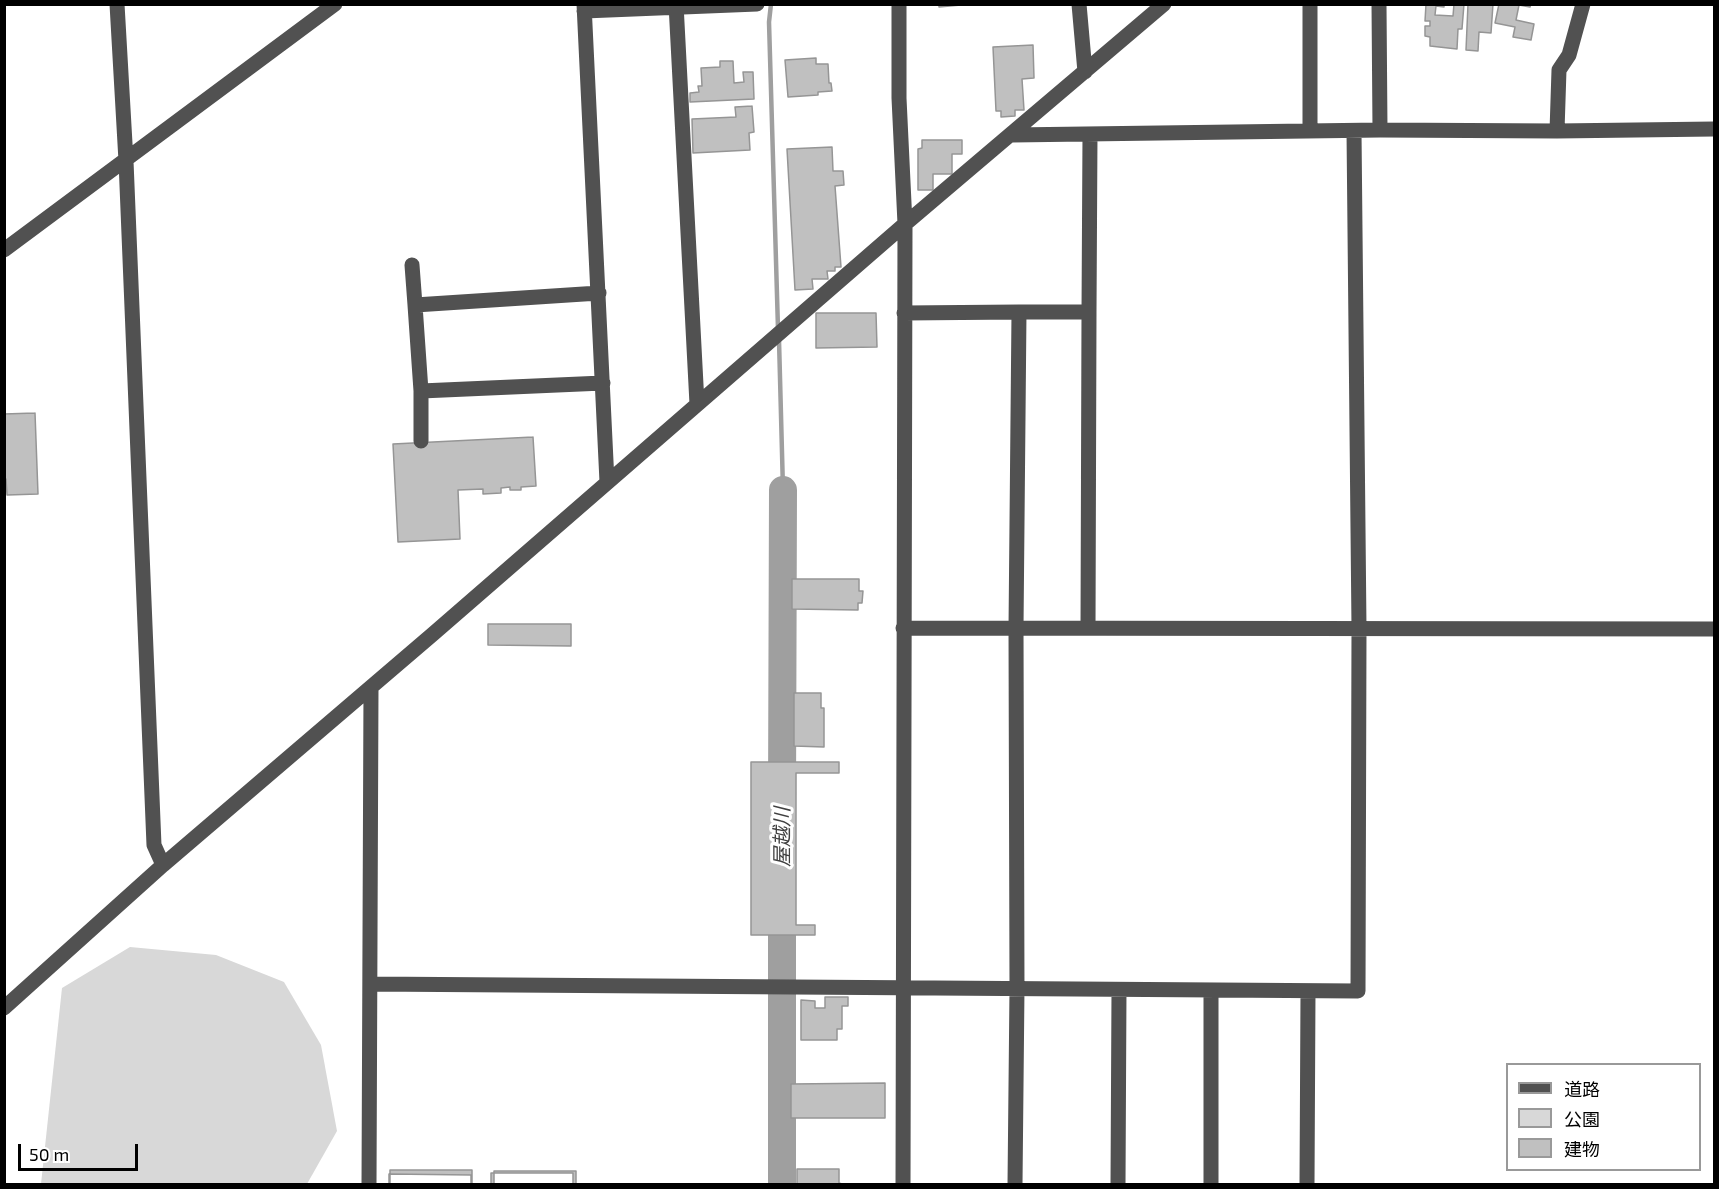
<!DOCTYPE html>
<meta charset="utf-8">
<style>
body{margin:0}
#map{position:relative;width:1719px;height:1189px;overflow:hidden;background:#fff;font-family:"Exo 2","Noto Sans JP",sans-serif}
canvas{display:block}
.frame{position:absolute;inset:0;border:6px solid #000;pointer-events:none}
.legend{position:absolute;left:1506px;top:1063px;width:195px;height:108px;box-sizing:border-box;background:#fff;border:2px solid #999;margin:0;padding:8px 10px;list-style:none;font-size:18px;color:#000}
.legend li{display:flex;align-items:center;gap:12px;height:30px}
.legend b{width:30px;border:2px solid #999}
.scale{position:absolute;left:18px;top:1144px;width:120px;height:27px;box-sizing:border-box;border:3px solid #000;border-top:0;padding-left:8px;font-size:18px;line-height:21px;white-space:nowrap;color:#000;-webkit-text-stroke:4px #fff;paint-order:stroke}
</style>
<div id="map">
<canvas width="1719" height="1189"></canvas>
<div class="frame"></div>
<ul class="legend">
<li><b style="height:8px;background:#515151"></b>道路</li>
<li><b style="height:16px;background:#d8d8d8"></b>公園</li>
<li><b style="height:16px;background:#c0c0c0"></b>建物</li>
</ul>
<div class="scale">50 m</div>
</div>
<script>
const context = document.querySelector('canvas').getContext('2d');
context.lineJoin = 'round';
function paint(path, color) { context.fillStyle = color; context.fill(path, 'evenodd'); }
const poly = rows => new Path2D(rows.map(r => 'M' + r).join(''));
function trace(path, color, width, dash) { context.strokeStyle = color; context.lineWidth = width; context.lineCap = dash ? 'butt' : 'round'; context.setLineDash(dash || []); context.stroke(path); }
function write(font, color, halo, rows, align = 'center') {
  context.font = font + ' "Exo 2","Noto Sans JP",sans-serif'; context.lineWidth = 6; context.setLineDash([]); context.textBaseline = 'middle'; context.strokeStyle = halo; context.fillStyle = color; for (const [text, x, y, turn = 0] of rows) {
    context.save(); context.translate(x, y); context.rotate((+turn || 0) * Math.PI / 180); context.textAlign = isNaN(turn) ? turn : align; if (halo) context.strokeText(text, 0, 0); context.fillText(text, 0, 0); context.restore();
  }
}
paint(poly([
 [130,947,216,955,284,982,321,1045,337,1131,307,1184,41,1184,62,988]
]), '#d8d8d8');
trace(poly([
 [771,4,769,22,778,329],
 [779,340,783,490]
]), '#9f9f9f', 4.5);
trace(poly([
 [782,800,783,490],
 [782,897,782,1184]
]), '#9f9f9f', 28);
const building = poly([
 [939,4,972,4,939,7,939,4],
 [1426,4,1444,4,1444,7,1436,6,1435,15,1453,16,1454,4,1464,4,1462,29,1458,29,1457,49,1430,46,1430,37,1425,36,1425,26,1430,26,1430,21,1425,21,1426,4],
 [1468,4,1493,4,1491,33,1479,32,1478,51,1466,50,1468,4],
 [1499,4,1531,4,1530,7,1519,5,1516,20,1534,24,1531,40,1513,37,1515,27,1495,23,1499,4],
 [1033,45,1034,78,1022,79,1024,110,1015,110,1015,116,1001,117,1001,111,996,111,993,47,1033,45],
 [816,58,816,64,828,64,829,83,831,83,832,91,818,92,818,95,788,97,785,60,816,58],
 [720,61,733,61,734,83,744,82,743,72,753,72,754,99,690,102,690,93,699,92,698,86,702,86,701,68,720,67,720,61],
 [752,106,754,132,749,133,750,150,693,153,692,119,736,117,735,107,752,106],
 [922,140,962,140,962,154,952,154,952,174,933,174,933,190,918,190,918,149,922,148,922,140],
 [832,147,833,171,843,171,844,185,835,186,841,267,835,267,835,271,827,271,828,279,812,279,813,289,795,290,787,149,832,147],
 [816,313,876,313,877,347,816,348,816,313],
 [35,413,38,494,7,495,6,479,4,480,4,414,35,413],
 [533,437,536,486,521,487,521,490,510,490,510,487,501,488,501,493,483,494,483,489,458,490,460,539,398,542,393,444,533,437],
 [792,579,859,579,859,591,863,591,862,603,858,603,858,610,792,609,792,579],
 [488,624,571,624,571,646,488,645,488,624],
 [794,693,821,693,821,708,824,708,824,747,794,746,794,693],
 [751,762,839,762,839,773,796,773,796,925,815,925,815,935,751,935,751,762],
 [825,997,848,997,848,1006,842,1006,842,1029,837,1029,837,1040,801,1040,801,1000,815,1001,815,1008,825,1008,825,997],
 [885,1083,885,1118,791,1118,791,1084,885,1083],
 [797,1169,839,1169,839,1183,842,1184,797,1184,797,1169],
 [390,1170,472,1170,472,1184,390,1184,390,1170],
 [494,1171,576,1171,576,1184,494,1184,494,1171],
 [491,1173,573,1173,573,1184,491,1184,491,1173],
 [389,1174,471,1175,471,1184,389,1184,389,1174]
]);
paint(building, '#c0c0c0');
trace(building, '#959595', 1.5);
trace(poly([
 [117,4,126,161,154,845,163,865],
 [584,4,607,482],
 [676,4,697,404],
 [899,4,899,98,905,224,903,1184],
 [1079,4,1085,72],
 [1379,4,1380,130],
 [584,11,757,4],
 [1310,131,1310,4],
 [1557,131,1559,70,1569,55,1583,4],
 [1012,135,1380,130,1557,131,1714,129],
 [4,250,335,4],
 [412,265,415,305],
 [599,293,415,305,421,391,603,383],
 [904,313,1019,312],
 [421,391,421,441],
 [903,628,1714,629],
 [1088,628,1089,312],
 [370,984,1358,991,1359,628,1354,131],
 [4,1008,163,865,433,634,905,224,1164,4],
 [369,1184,371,687],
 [1015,1184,1017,988,1016,628,1019,312,1089,312,1090,134],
 [1118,1184,1119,990],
 [1211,1184,1211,991],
 [1307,1184,1308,992]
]), '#515151', 15);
write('italic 20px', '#404040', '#fff', [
 ["屋越川",782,837,-90]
]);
</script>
